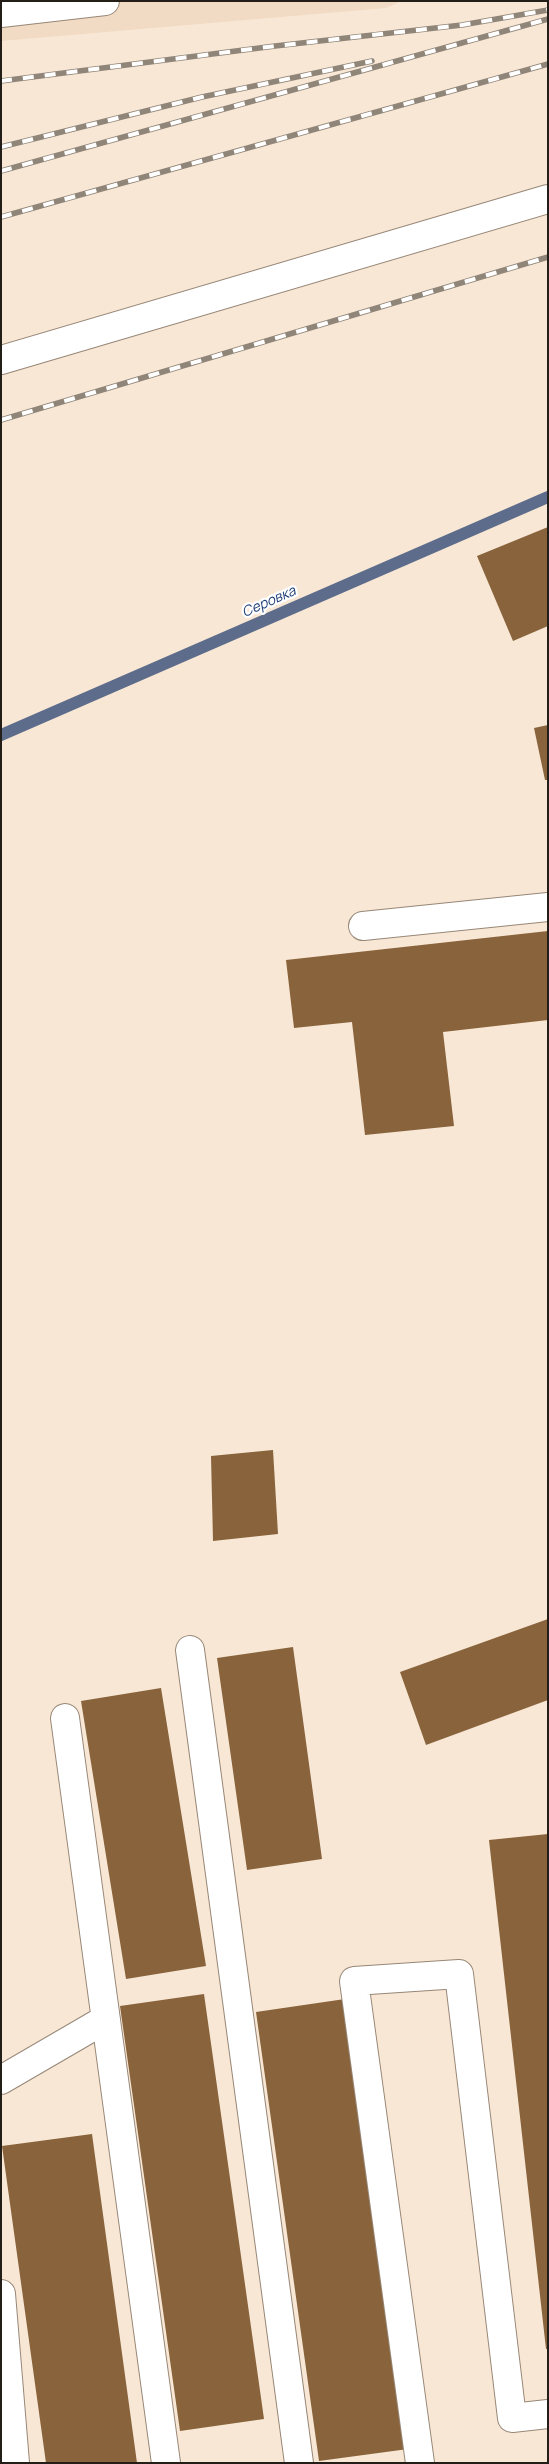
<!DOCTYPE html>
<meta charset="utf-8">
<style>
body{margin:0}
#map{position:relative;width:549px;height:2464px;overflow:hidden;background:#f8e7d5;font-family:Manrope,sans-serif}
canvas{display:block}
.frame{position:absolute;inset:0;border:2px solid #241e18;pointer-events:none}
</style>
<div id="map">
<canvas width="549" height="2464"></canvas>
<div class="frame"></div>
</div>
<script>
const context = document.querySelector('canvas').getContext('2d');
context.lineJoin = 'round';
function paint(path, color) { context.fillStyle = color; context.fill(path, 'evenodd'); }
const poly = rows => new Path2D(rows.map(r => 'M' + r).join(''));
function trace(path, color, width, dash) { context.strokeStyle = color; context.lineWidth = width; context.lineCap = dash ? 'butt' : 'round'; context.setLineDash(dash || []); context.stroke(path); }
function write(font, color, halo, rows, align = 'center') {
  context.font = font + ' Manrope,sans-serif'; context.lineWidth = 4.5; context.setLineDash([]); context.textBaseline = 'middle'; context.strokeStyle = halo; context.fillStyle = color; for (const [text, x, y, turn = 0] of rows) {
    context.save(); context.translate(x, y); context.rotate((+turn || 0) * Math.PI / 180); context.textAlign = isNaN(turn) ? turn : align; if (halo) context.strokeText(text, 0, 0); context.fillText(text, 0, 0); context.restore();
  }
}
paint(poly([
 [1,1,402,1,386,8,1,41]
]), '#f2dbc4');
trace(poly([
 [1,735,548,497]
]), '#5c6c8a', 12);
paint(poly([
 [548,527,548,626,513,641,477,556],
 [548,725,548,780,545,780,534,728],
 [548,931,548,1020,443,1032,454,1126,365,1135,352,1022,294,1028,286,960],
 [273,1450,278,1534,213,1541,211,1456],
 [548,1619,548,1700,426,1745,400,1672],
 [293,1647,322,1859,247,1870,217,1658],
 [161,1688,206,1966,126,1979,81,1701],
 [548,1834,548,2349,546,2349,489,1840],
 [204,1994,264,2419,180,2431,120,2006],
 [345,1999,408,2449,319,2461,256,2012],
 [92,2134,137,2463,46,2463,2,2146]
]), '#88633b');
const minor = poly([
 [1,13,105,1],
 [1,360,548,199],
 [363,926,548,907],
 [190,1650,299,2463],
 [65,1718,166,2463],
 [1,2080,106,2019],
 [1,2294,15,2463],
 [420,2463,354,1981,459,1974,512,2418,548,2414]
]);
trace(minor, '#978777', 30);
trace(minor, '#fff', 28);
const rail = poly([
 [1,81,275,46,462,25,548,10],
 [1,147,202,97,372,61],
 [1,171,548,19],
 [1,217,548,64],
 [1,420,548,257]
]);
trace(rail, '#908579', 5.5);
trace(rail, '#fff', 4, [11]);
write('italic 14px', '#1d3d76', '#fff', [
 ["Серовка",269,602,-24]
]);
</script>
